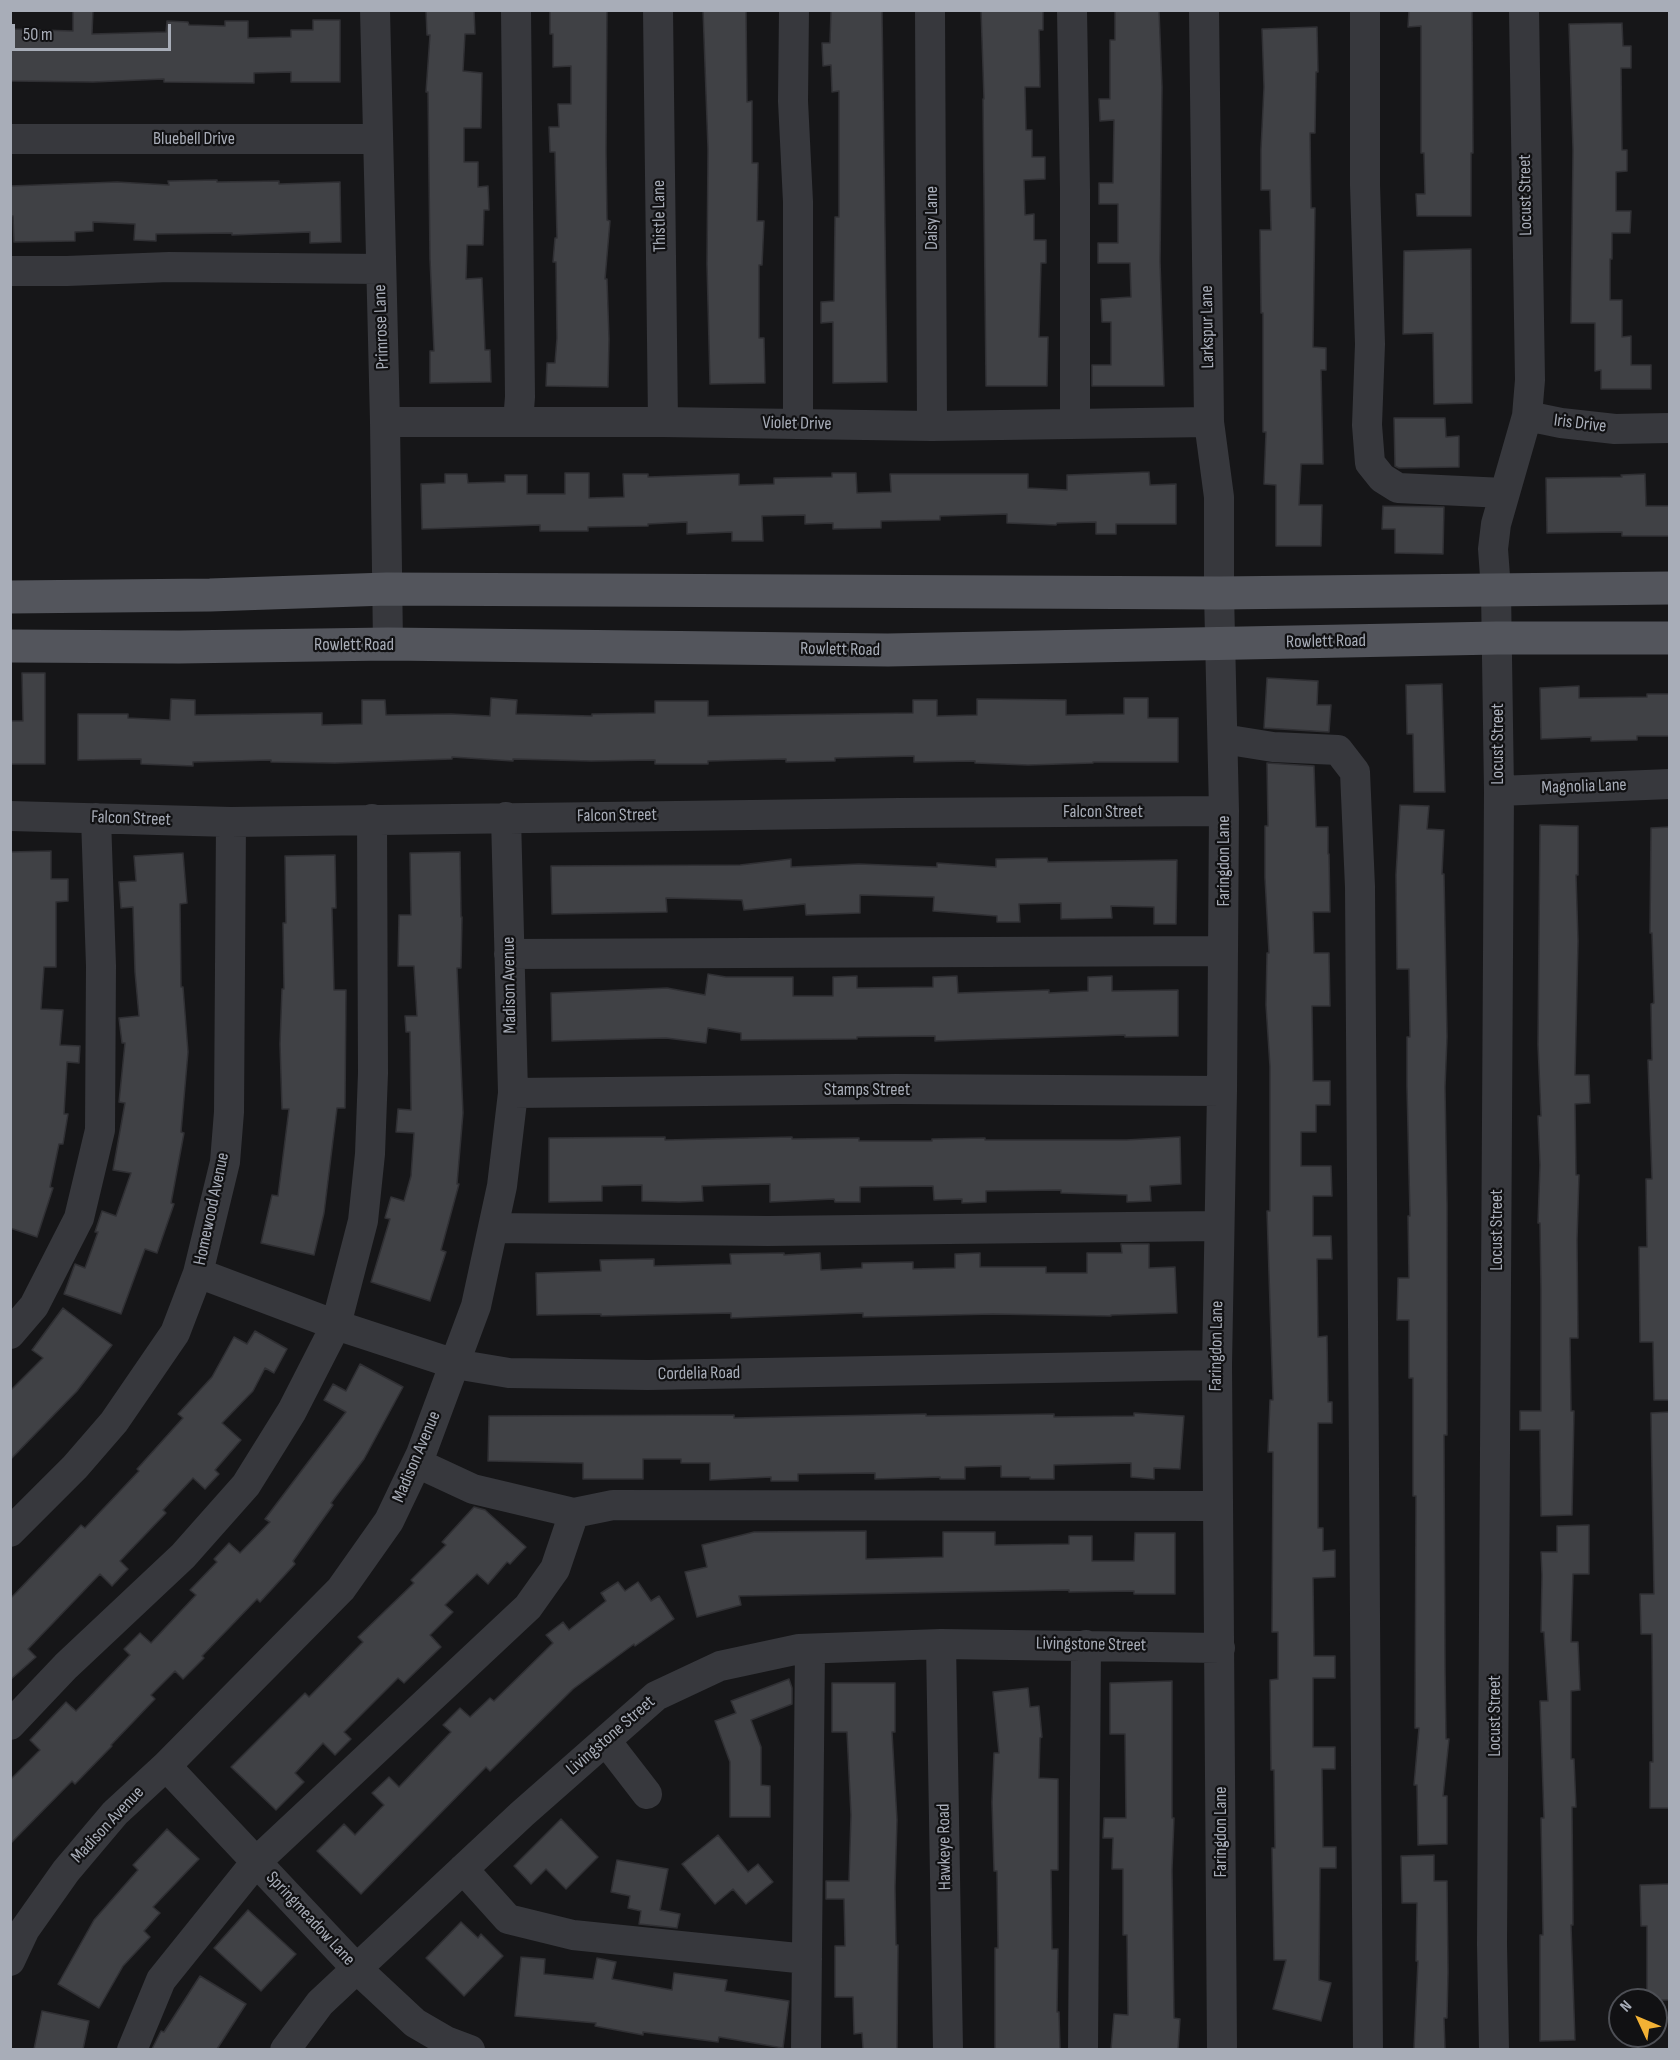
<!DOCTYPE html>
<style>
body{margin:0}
#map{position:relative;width:1680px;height:2060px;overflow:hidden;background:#161618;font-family:"Sofia Sans Condensed",sans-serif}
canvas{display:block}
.frame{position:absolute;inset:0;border:12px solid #a8adb8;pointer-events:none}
.north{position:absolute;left:1608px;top:1988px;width:60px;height:60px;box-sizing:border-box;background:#111113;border:2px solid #4d4f55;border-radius:50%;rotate:314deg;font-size:16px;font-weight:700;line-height:24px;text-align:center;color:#a8adb8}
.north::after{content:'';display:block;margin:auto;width:21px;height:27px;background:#f2b134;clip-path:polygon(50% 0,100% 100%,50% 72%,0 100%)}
.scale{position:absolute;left:12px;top:24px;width:159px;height:27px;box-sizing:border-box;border:3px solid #a8adb8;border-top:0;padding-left:8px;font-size:18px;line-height:21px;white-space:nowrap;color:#a8adb8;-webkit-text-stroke:4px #111113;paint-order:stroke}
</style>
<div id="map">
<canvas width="1680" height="2060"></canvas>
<div class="frame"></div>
<div class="north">N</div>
<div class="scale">50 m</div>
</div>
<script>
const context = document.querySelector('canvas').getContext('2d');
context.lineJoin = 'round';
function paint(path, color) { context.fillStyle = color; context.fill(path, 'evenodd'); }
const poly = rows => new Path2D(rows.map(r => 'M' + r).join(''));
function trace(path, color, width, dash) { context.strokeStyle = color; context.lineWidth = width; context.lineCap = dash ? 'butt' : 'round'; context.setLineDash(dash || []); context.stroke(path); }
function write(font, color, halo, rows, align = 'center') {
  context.font = font + ' "Sofia Sans Condensed",sans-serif'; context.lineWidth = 4.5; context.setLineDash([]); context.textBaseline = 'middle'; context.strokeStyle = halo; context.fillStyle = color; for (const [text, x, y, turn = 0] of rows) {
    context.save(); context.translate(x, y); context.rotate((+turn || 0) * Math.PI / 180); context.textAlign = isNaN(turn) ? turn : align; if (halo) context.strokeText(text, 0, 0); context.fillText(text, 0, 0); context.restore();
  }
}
const building = poly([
 [73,10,93,10,92,34,166,32,167,21,188,22,189,25,225,26,225,21,248,21,248,38,291,37,291,30,313,30,313,20,340,20,340,82,291,82,291,72,254,73,254,83,164,82,164,79,93,82,10,81,10,29,73,31,73,10],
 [426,10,474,10,475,34,465,34,463,71,482,73,481,128,464,128,464,162,478,162,478,187,488,186,489,210,484,210,483,245,467,245,466,279,482,278,485,350,490,350,491,382,430,383,430,351,434,351,430,259,428,92,426,92,430,35,427,35,426,10],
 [550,10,607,10,606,151,607,220,610,221,605,279,607,279,609,339,608,387,546,386,547,363,555,363,557,338,556,262,553,262,555,238,557,238,555,152,550,152,549,127,559,127,558,104,571,104,571,66,553,67,553,34,550,34,550,10],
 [703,10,746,10,747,102,752,101,752,163,758,163,757,221,764,221,762,265,759,265,759,338,764,338,765,383,710,384,707,264,708,149,703,10],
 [831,10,882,10,887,382,833,383,833,322,821,323,821,302,834,301,835,217,839,217,839,91,832,92,831,65,823,66,822,43,830,43,831,10],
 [981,10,1043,10,1043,30,1039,30,1040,87,1025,87,1026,130,1032,130,1032,157,1045,157,1045,179,1024,180,1025,215,1034,214,1034,240,1046,240,1046,263,1041,263,1039,337,1048,337,1047,386,986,386,983,99,984,99,981,10],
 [1115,10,1159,10,1162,87,1160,261,1164,386,1092,386,1092,365,1111,365,1111,322,1102,322,1101,299,1131,297,1130,263,1098,263,1098,243,1118,243,1118,204,1099,204,1099,183,1113,183,1114,120,1100,121,1099,99,1110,99,1110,40,1115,40,1115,10],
 [1409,10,1472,10,1473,153,1471,153,1471,216,1417,216,1416,194,1425,194,1424,153,1421,153,1421,26,1408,27,1409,10],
 [1622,23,1623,46,1631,46,1631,68,1621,68,1622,150,1627,150,1627,171,1616,172,1616,211,1631,211,1630,233,1612,233,1612,259,1610,259,1610,300,1622,300,1622,337,1631,336,1631,365,1651,365,1651,389,1601,389,1601,370,1595,371,1595,323,1571,323,1573,150,1569,24,1622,23],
 [1317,27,1318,72,1316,72,1315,133,1310,133,1311,208,1315,208,1313,347,1326,348,1326,370,1321,370,1323,464,1301,464,1299,505,1322,505,1321,546,1276,546,1276,485,1264,484,1266,432,1263,432,1263,313,1261,313,1260,230,1271,230,1270,190,1261,190,1261,149,1264,87,1262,29,1317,27],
 [217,180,217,182,279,181,279,184,340,182,341,242,310,243,310,232,232,235,232,233,156,234,156,241,134,240,135,224,93,222,93,231,75,232,75,241,14,242,13,216,10,216,10,186,117,182,169,185,168,181,217,180],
 [1471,249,1472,403,1434,404,1433,333,1403,334,1404,251,1471,249],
 [1394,418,1445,418,1446,437,1459,436,1459,467,1399,468,1395,466,1394,418],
 [1149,472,1150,485,1176,484,1176,524,1116,524,1116,534,1096,534,1096,522,1057,523,1056,525,1007,523,1007,514,940,516,940,520,881,521,881,528,833,529,833,523,805,524,805,515,762,516,763,541,732,541,732,532,687,534,687,522,648,524,648,526,588,527,588,531,540,531,540,525,422,529,421,484,445,483,445,474,467,474,468,483,505,482,505,475,527,475,527,494,565,494,565,473,589,473,589,498,624,497,623,474,648,474,648,477,739,474,739,485,774,484,774,478,832,477,832,473,856,473,857,493,891,492,890,474,1028,474,1028,488,1067,490,1067,475,1149,472],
 [1645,474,1646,506,1669,506,1669,536,1622,536,1622,532,1547,533,1546,478,1622,477,1621,475,1645,474],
 [1383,506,1444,507,1443,554,1395,553,1395,529,1382,529,1383,506],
 [22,673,45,673,45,764,10,764,10,721,23,721,22,673],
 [1267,678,1318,681,1317,705,1331,705,1329,732,1264,728,1267,678],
 [1442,684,1445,792,1414,792,1413,734,1407,734,1406,685,1442,684],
 [1579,686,1579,698,1647,697,1647,694,1670,694,1670,736,1637,736,1637,740,1591,741,1591,737,1541,739,1540,688,1579,686],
 [491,698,517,700,516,714,592,716,592,714,655,713,655,701,708,701,708,716,913,713,913,700,937,700,937,716,977,715,977,699,1066,700,1066,715,1124,714,1124,698,1148,698,1148,718,1178,718,1178,762,1093,762,1093,763,1028,765,975,763,975,761,914,762,914,756,835,758,835,761,786,762,786,759,708,761,708,764,655,764,655,760,591,761,513,759,513,761,452,757,452,759,335,763,271,762,271,760,193,762,193,766,141,764,141,759,78,760,78,714,128,714,128,718,170,720,171,699,195,700,195,715,322,713,322,725,362,724,362,700,385,700,386,715,451,714,490,716,491,698],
 [1267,763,1314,766,1316,827,1328,827,1328,854,1329,854,1330,912,1313,912,1314,953,1329,953,1330,1006,1312,1006,1313,1081,1330,1081,1330,1105,1316,1105,1316,1132,1301,1132,1301,1166,1331,1166,1332,1196,1313,1196,1313,1236,1331,1236,1332,1259,1317,1259,1318,1337,1327,1336,1328,1402,1332,1402,1332,1423,1318,1423,1318,1528,1323,1528,1323,1551,1335,1550,1335,1577,1313,1578,1314,1656,1335,1656,1335,1678,1313,1678,1313,1747,1335,1747,1335,1769,1322,1769,1323,1847,1336,1847,1336,1868,1320,1868,1319,1980,1331,1983,1321,2021,1273,2009,1286,1960,1274,1960,1272,1848,1275,1848,1274,1770,1271,1770,1270,1680,1278,1679,1278,1632,1272,1632,1273,1452,1268,1452,1270,1400,1273,1400,1267,1211,1270,1211,1270,1067,1266,1005,1267,953,1269,953,1265,878,1265,826,1268,826,1267,763],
 [1400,805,1429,806,1427,829,1444,830,1442,874,1444,874,1447,1037,1445,1087,1447,1204,1447,1435,1444,1435,1445,1669,1446,1739,1449,1739,1443,1796,1447,1796,1447,1844,1418,1845,1417,1785,1414,1785,1419,1728,1415,1728,1416,1496,1413,1496,1413,1378,1409,1378,1409,1320,1397,1320,1398,1278,1409,1278,1408,1216,1410,1216,1407,1087,1407,1037,1410,1037,1409,969,1397,969,1396,875,1400,805],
 [1540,825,1578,826,1578,875,1576,875,1578,941,1575,1075,1589,1075,1590,1103,1575,1104,1576,1175,1579,1175,1577,1240,1578,1338,1570,1338,1571,1411,1574,1411,1572,1515,1541,1516,1540,1430,1520,1430,1520,1411,1541,1411,1541,1291,1540,1223,1538,1223,1540,1165,1538,1116,1541,1116,1538,1045,1540,825],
 [1670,827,1670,1400,1654,1400,1653,1342,1640,1342,1639,1247,1647,1247,1646,1179,1652,1179,1648,1060,1652,1060,1651,1004,1654,1003,1652,933,1650,933,1651,828,1670,827],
 [51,851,51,879,68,879,68,901,56,902,56,967,44,967,41,1009,63,1010,60,1045,80,1046,79,1063,67,1062,64,1114,68,1114,63,1144,59,1144,50,1187,53,1188,37,1237,10,1228,10,852,51,851],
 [460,852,461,917,462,917,461,968,457,968,463,1113,457,1184,459,1184,441,1250,446,1252,430,1301,371,1282,390,1219,385,1218,391,1197,404,1201,411,1176,414,1133,396,1132,398,1109,411,1110,410,1032,406,1032,405,1016,417,1016,414,966,398,966,399,915,411,915,410,853,460,852],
 [183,853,187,903,180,904,181,987,183,987,188,1052,181,1132,184,1133,171,1203,174,1204,157,1253,145,1249,121,1314,64,1294,75,1264,85,1268,98,1232,95,1232,102,1211,116,1216,131,1173,113,1170,125,1103,119,1102,125,1043,122,1043,119,1018,139,1016,135,972,133,907,121,908,119,882,136,881,134,856,183,853],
 [335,855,336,908,332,908,334,990,346,990,345,1108,337,1108,324,1213,314,1255,261,1243,272,1195,278,1196,289,1109,282,1109,280,1044,282,989,284,989,283,923,286,923,285,856,335,855],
 [1047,858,1048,862,1177,860,1176,924,1154,924,1154,907,1111,906,1112,918,1061,919,1061,903,1019,904,1020,922,997,922,997,916,933,911,934,897,860,895,860,913,806,915,805,904,744,910,742,900,666,898,667,912,552,914,551,866,740,865,791,859,791,867,859,864,937,867,937,863,996,867,996,859,1047,858],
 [708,974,726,977,793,977,793,996,833,996,833,977,857,976,857,988,933,987,933,977,957,976,958,993,1049,990,1049,993,1088,991,1088,977,1112,976,1112,991,1178,990,1178,1036,1125,1037,1125,1035,935,1041,935,1036,857,1037,857,1039,741,1040,741,1033,708,1028,706,1043,666,1038,552,1041,551,993,667,988,705,995,708,974],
 [665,1137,665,1140,792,1137,792,1139,859,1138,859,1141,932,1141,932,1139,985,1138,985,1140,1126,1140,1180,1137,1181,1184,1150,1186,1151,1201,1127,1202,1127,1195,1061,1193,1061,1190,986,1191,986,1202,962,1203,962,1199,934,1200,933,1186,860,1187,860,1202,835,1202,834,1199,770,1202,770,1184,702,1186,703,1201,679,1202,642,1201,642,1185,602,1186,602,1201,549,1202,549,1138,665,1137],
 [1121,1244,1149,1244,1149,1268,1175,1267,1177,1313,1111,1315,1111,1316,993,1314,863,1317,863,1313,731,1318,731,1313,601,1316,601,1314,537,1315,536,1273,601,1271,600,1260,654,1259,654,1266,731,1264,730,1254,784,1253,784,1255,820,1253,821,1270,862,1268,862,1263,913,1262,913,1269,955,1268,955,1254,980,1253,980,1267,1046,1267,1046,1273,1087,1273,1087,1253,1122,1253,1121,1244],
 [63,1308,112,1345,77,1391,10,1460,10,1391,43,1358,32,1350,63,1308],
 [255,1331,287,1349,274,1373,265,1368,253,1391,222,1423,241,1440,215,1470,219,1474,205,1489,193,1478,163,1510,166,1513,120,1561,128,1569,112,1586,100,1574,28,1649,36,1657,10,1680,10,1599,81,1525,85,1528,139,1471,137,1469,183,1418,178,1414,212,1377,234,1337,247,1344,255,1331],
 [360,1364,403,1387,364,1459,331,1503,333,1505,293,1561,295,1564,260,1602,257,1599,202,1656,204,1658,183,1679,175,1671,151,1695,155,1699,111,1745,112,1746,75,1784,72,1781,10,1844,10,1780,40,1750,30,1740,66,1702,76,1711,130,1655,124,1649,140,1633,151,1643,196,1595,190,1590,217,1562,214,1559,229,1543,240,1553,270,1522,265,1519,346,1412,324,1400,333,1384,346,1391,360,1364],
 [1670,1412,1670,1808,1650,1808,1650,1762,1653,1762,1652,1634,1641,1634,1640,1594,1654,1594,1651,1413,1670,1412],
 [1134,1413,1184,1416,1180,1469,1154,1468,1154,1479,1131,1477,1131,1463,1054,1465,1054,1479,1030,1479,1030,1477,1001,1477,1001,1466,965,1467,965,1479,940,1479,940,1477,875,1479,875,1473,798,1474,798,1481,771,1481,771,1477,710,1480,710,1463,681,1463,681,1459,643,1459,643,1479,583,1479,583,1463,488,1461,489,1416,734,1415,734,1418,926,1414,926,1416,1054,1414,1054,1417,1134,1416,1134,1413],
 [474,1507,485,1510,526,1547,510,1564,507,1562,488,1584,477,1574,445,1605,453,1612,430,1635,441,1647,404,1683,398,1678,344,1732,351,1739,335,1755,323,1743,295,1773,304,1782,276,1810,231,1767,305,1693,309,1697,363,1642,358,1637,414,1583,411,1580,446,1545,442,1542,474,1507],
 [1589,1525,1589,1574,1573,1574,1571,1642,1578,1642,1580,1690,1571,1691,1571,1759,1574,1759,1576,1807,1572,1807,1573,1925,1571,1925,1575,2040,1540,2041,1540,1935,1543,1935,1541,1818,1544,1818,1540,1701,1548,1701,1544,1632,1541,1632,1542,1575,1541,1552,1557,1552,1557,1526,1589,1525],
 [866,1531,866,1559,943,1557,943,1532,995,1532,995,1545,1069,1544,1069,1536,1092,1536,1092,1561,1134,1561,1135,1533,1175,1533,1175,1594,1134,1594,1134,1591,1069,1592,1069,1590,739,1596,741,1605,697,1617,685,1572,707,1567,702,1545,754,1532,866,1531],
 [618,1582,625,1591,638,1582,651,1601,659,1596,674,1619,635,1646,634,1644,573,1689,490,1771,486,1767,361,1894,317,1851,344,1824,355,1835,384,1805,372,1793,389,1777,399,1787,451,1732,443,1725,460,1708,470,1717,490,1698,494,1701,553,1643,546,1635,563,1622,569,1630,606,1601,601,1593,618,1582],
 [789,1679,792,1688,792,1704,751,1720,761,1747,761,1785,770,1786,770,1817,730,1817,730,1762,715,1721,736,1713,731,1701,789,1679],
 [1172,1681,1172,1818,1174,1818,1172,1870,1174,2018,1180,2019,1178,2049,1111,2049,1114,2014,1128,2015,1127,1935,1123,1935,1123,1869,1112,1869,1113,1838,1103,1838,1104,1818,1126,1818,1125,1734,1110,1734,1110,1683,1172,1681],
 [832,1683,895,1683,895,1732,892,1732,897,1820,895,1887,896,1945,898,1945,897,2049,863,2049,862,2033,854,2034,853,1997,835,1997,835,1946,845,1946,844,1899,826,1899,826,1881,849,1881,851,1815,847,1732,832,1732,832,1683],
 [1028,1688,1030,1707,1039,1706,1042,1737,1040,1738,1039,1778,1058,1779,1058,1870,1051,1870,1052,1949,1058,1949,1057,2012,1059,2012,1060,2049,995,2049,995,1948,998,1948,997,1871,994,1871,992,1802,994,1753,999,1753,993,1692,1028,1688],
 [561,1819,598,1857,566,1889,546,1869,531,1884,514,1866,561,1819],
 [167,1829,199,1859,153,1907,160,1913,144,1931,150,1937,123,1966,99,2008,58,1984,94,1920,138,1870,133,1865,167,1829],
 [718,1835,748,1872,758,1864,773,1882,746,1904,733,1889,715,1904,682,1864,718,1835],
 [1434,1855,1434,1881,1447,1881,1448,1972,1447,2018,1444,2018,1445,2049,1414,2049,1418,1961,1416,1961,1417,1903,1402,1903,1401,1856,1434,1855],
 [617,1860,668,1869,660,1910,680,1914,677,1928,639,1924,641,1911,628,1908,630,1896,611,1892,617,1860],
 [1670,1884,1670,2000,1647,2000,1647,1926,1641,1926,1640,1885,1670,1884],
 [248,1910,296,1954,261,1991,214,1948,248,1910],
 [461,1922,478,1938,481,1934,503,1956,464,1996,426,1958,461,1922],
 [521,1957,545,1959,544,1974,593,1979,597,1958,616,1962,612,1979,672,1990,674,1973,727,1980,725,1991,789,2001,783,2048,719,2037,718,2042,643,2032,643,2035,595,2026,596,2023,515,2016,521,1957],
 [200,1976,246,2004,217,2049,152,2049,161,2031,164,2032,200,1976],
 [42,2011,89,2021,83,2049,34,2049,42,2011]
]);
paint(building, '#404145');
trace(building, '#303034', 1.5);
trace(poly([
 [375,10,385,422,388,644],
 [516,10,520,397,518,422],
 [658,10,663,422],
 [794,10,793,101,798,202,798,424],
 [930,10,932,426],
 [1072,10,1075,190,1075,424],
 [1204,10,1209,422,1219,497,1219,593,1224,811,1222,1091,1217,1365,1222,2050],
 [1365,10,1365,185,1370,344,1367,425,1370,463,1382,478,1398,488,1504,493],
 [10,139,377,139],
 [10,271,67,271,169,267,381,269],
 [1527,416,1561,423,1615,429,1670,428],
 [385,422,663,422,932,426,1209,422],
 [1223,739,1273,747,1338,750,1355,772,1360,887,1368,2050],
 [1499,791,1670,784],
 [10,816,231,822,899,813,1224,811],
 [509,954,1223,951],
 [513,1093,896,1089,1222,1091],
 [493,1228,768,1231,1219,1226],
 [198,1273,336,1325,455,1364,509,1373,648,1375,1217,1365],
 [10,1334,34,1306,79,1218,100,1130,101,966,96,818],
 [417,1463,473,1489,574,1513,613,1505,1217,1506],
 [10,1532,75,1467,114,1422,175,1333,198,1273,225,1162,229,1112,231,822],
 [941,1644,948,2050],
 [10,1725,66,1666,183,1556,246,1485,292,1411,336,1325,363,1221,370,1154,373,1073,372,819],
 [606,1741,647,1794],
 [166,1766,356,1968,415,2023,446,2041,470,2050],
 [463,1869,508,1919,573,1935,807,1959],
 [10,1961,25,1929,66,1871,115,1813,166,1766,341,1589,389,1521,421,1454,476,1306,502,1186,513,1093,506,817],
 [132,2050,161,1980,256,1862,528,1607,555,1569,574,1513],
 [285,2050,320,2003,522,1814,656,1696,720,1666,799,1649,941,1644,1220,1648],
 [806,2050,810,1649],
 [1083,2050,1086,1645],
 [1494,2050,1492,1944,1499,791,1496,590,1493,549,1496,524,1527,416,1530,380,1524,10]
]), '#37383d', 30);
trace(poly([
 [10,597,210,595,387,589,1219,593,1670,588],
 [10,646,179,647,388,644,888,650,1497,638,1670,638]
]), '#53555c', 33);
write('18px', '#a8adb8', '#111113', [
 ["Bluebell Drive",194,139],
 ["Locust Street",1526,195,-91],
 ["Thistle Lane",660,216,-91],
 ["Daisy Lane",932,218,-90],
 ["Primrose Lane",382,327,-92],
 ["Larkspur Lane",1208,327,-91],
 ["Violet Drive",797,424,1],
 ["Iris Drive",1580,424,7],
 ["Rowlett Road",1326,642,-1],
 ["Rowlett Road",354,645],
 ["Rowlett Road",840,650,1],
 ["Locust Street",1498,744,-90],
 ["Magnolia Lane",1584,787,-2],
 ["Falcon Street",1103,812],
 ["Falcon Street",617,816,-1],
 ["Falcon Street",131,819,2],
 ["Faringdon Lane",1224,861,-90],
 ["Madison Avenue",510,985,-91],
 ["Stamps Street",867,1090],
 ["Homewood Avenue",212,1209,-78],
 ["Locust Street",1497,1230,-90],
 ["Faringdon Lane",1217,1346,-89],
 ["Cordelia Road",699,1374,-1],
 ["Madison Avenue",417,1457,-67],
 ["Livingstone Street",1091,1645,1],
 ["Locust Street",1495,1716,-90],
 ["Livingstone Street",611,1736,-41],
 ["Madison Avenue",108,1825,-47],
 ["Faringdon Lane",1221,1832,-90],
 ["Hawkeye Road",945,1847,-91],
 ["Springmeadow Lane",310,1919,47]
]);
</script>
